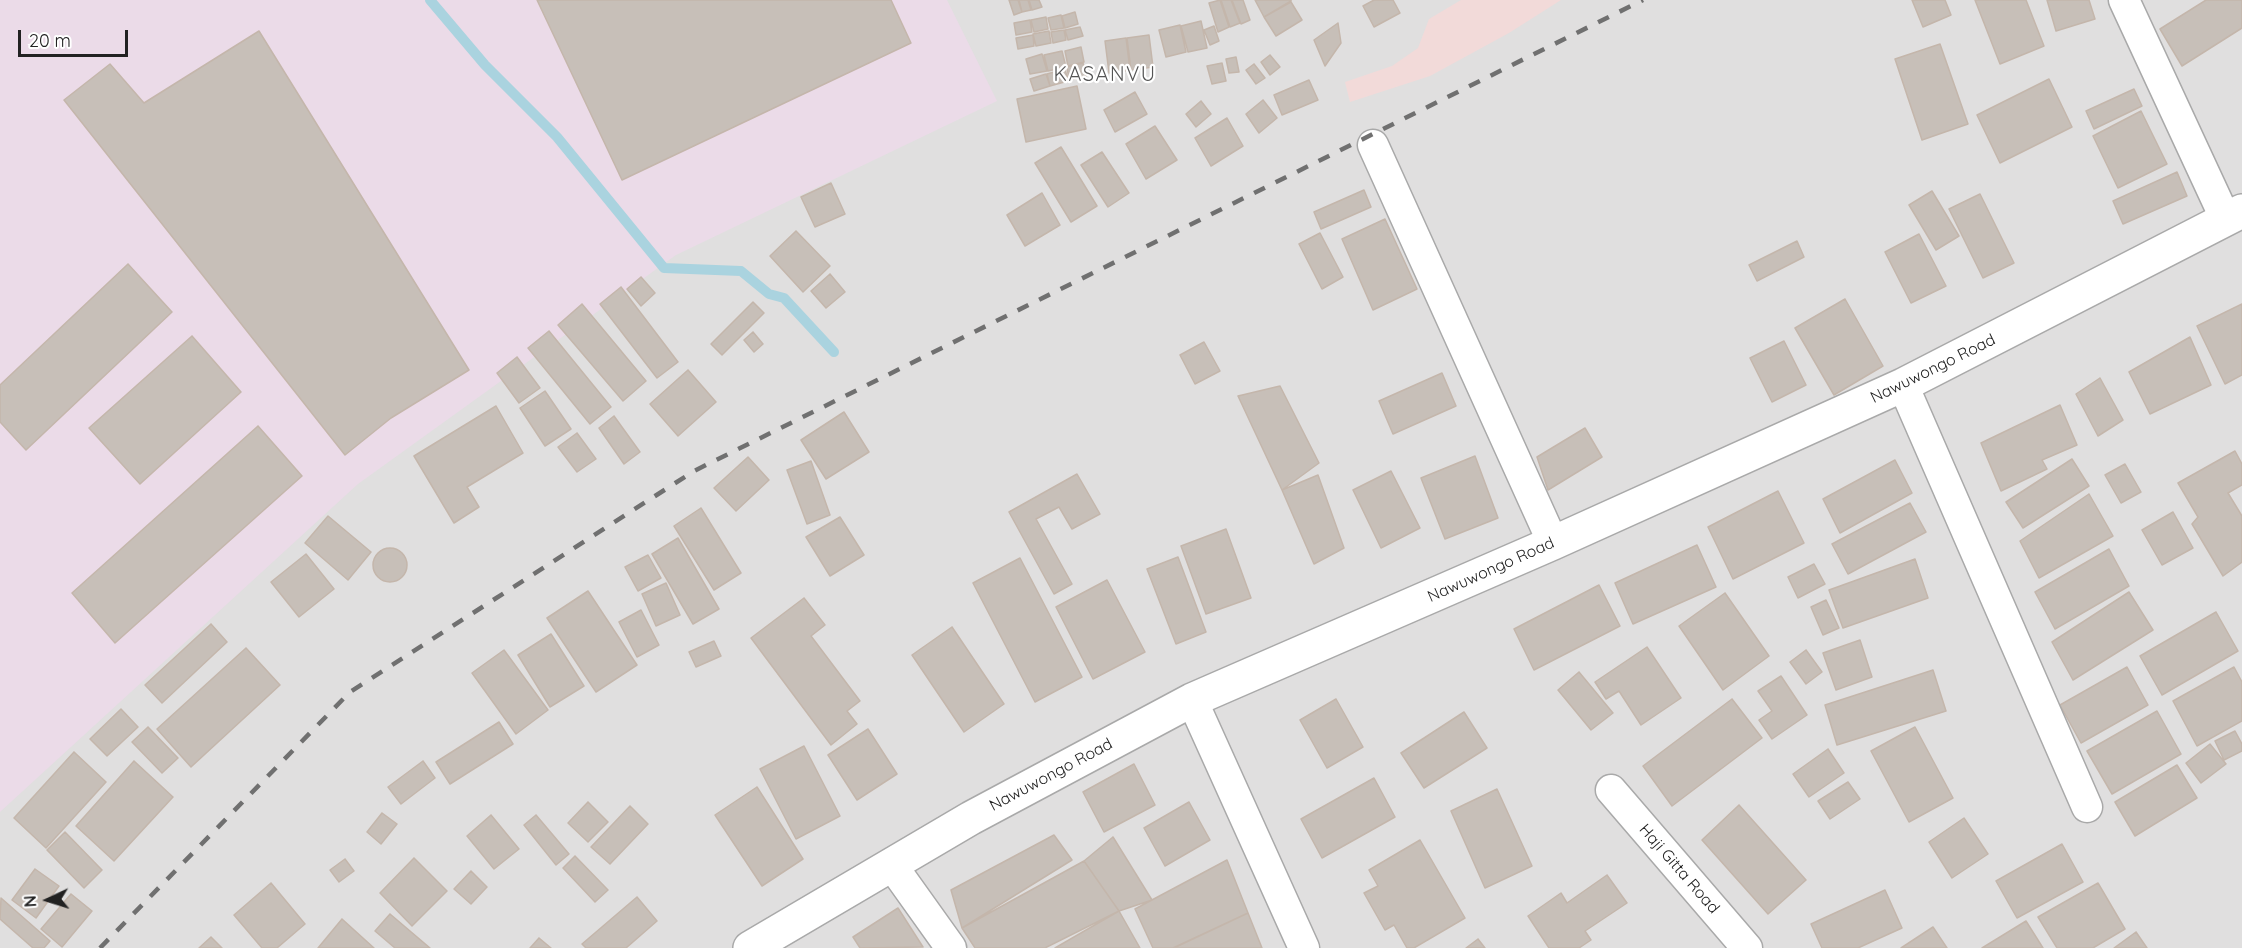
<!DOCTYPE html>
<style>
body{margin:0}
#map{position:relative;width:2242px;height:948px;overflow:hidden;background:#f2efe9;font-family:Quicksand,sans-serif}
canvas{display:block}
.north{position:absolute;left:18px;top:870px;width:60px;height:60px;-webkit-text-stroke:4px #fff;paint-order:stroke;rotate:266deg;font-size:16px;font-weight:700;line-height:24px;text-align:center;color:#222}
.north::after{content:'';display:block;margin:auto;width:21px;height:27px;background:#222;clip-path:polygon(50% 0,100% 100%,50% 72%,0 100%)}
.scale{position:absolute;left:18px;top:30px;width:110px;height:27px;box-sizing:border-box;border:3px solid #222;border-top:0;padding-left:8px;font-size:18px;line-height:21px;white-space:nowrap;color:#222;-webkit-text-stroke:4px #fff;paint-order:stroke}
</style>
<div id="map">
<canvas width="2242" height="948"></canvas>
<div class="north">N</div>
<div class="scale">20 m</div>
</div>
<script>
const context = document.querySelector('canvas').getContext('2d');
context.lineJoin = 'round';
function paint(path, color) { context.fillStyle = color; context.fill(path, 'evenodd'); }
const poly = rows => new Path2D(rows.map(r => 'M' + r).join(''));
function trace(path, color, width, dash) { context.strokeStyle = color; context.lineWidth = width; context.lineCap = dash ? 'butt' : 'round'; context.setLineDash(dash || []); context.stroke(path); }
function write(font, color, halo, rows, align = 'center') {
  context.font = font + ' Quicksand,sans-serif'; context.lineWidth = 4.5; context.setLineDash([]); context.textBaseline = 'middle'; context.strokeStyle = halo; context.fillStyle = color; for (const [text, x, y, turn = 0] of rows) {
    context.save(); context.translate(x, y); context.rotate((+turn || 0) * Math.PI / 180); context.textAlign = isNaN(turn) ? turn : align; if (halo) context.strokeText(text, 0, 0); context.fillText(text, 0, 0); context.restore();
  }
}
paint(poly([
 [0,0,2242,0,2242,948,0,948]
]), '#e0dfdf');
paint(poly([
 [1461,0,1561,0,1509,33,1430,76,1350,102,1345,82,1392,66,1418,48,1429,19]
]), '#f2dad9');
paint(poly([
 [0,0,947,0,997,101,676,255,358,484,0,812]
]), '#ebdbe8');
trace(poly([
 [430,0,485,65,557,137,664,268,741,271,769,294,784,298,834,352]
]), '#aad3df', 10);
const building = poly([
 [537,0,891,0,911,43,622,180,537,0],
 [1009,0,1018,0,1022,12,1014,15,1009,0],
 [1019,0,1028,0,1031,10,1022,12,1019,0],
 [1029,0,1039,0,1042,7,1032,10,1029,0],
 [1220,0,1229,27,1218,32,1209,3,1220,0],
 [1221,0,1231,0,1240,23,1230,27,1221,0],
 [1232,0,1243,0,1250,20,1241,24,1232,0],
 [1255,0,1291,0,1291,1,1264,17,1255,0],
 [1374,0,1393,0,1400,13,1374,27,1363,6,1374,0],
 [1912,0,1945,0,1951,15,1923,27,1912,0],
 [1975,0,2026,0,2044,46,2000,64,1975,0],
 [2047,0,2089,0,2095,19,2056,31,2047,0],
 [2206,0,2242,0,2242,28,2182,66,2160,29,2206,0],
 [1291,2,1302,20,1276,36,1264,17,1291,2],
 [1075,12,1078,24,1065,28,1062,16,1075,12],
 [1061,15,1064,28,1051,30,1048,18,1061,15],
 [1046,17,1048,29,1034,32,1031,20,1046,17],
 [1030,20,1032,32,1016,35,1014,23,1030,20],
 [1201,21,1207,48,1188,52,1181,26,1201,21],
 [1338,23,1341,43,1325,66,1314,40,1338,23],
 [1180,25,1186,52,1166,57,1159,30,1180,25],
 [1214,26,1219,41,1210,45,1204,30,1214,26],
 [1080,27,1083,36,1068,40,1065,30,1080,27],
 [1064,30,1066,40,1053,43,1051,32,1064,30],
 [259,31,469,370,391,418,345,455,64,100,110,64,144,103,259,31],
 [1049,31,1051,43,1036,46,1033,34,1049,31],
 [1033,35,1034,46,1018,49,1016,38,1033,35],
 [1149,35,1153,67,1131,70,1127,38,1149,35],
 [1126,38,1130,70,1109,73,1105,41,1126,38],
 [1940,44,1968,124,1922,140,1895,59,1940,44],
 [1081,47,1084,62,1068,66,1065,51,1081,47],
 [1062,51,1066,67,1048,71,1044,55,1062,51],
 [1042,54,1047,71,1030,74,1026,59,1042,54],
 [1270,55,1280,67,1270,75,1261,62,1270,55],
 [1236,57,1239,72,1229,73,1226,59,1236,57],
 [1083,63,1086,76,1069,80,1067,67,1083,63],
 [1222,63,1226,81,1212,84,1207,66,1222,63],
 [1254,64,1265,78,1256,84,1246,70,1254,64],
 [1065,69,1068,81,1050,86,1047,74,1065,69],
 [1046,74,1050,86,1034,91,1030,79,1046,74],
 [2049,79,2072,127,2000,163,1977,115,2049,79],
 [1309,80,1318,100,1282,115,1274,95,1309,80],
 [1077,86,1086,129,1026,142,1017,99,1077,86],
 [2134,89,2142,106,2094,129,2086,111,2134,89],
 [1135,92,1147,114,1115,132,1104,110,1135,92],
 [1263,100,1277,118,1259,133,1246,114,1263,100],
 [1201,101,1211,114,1196,127,1186,114,1201,101],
 [2141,111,2167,164,2118,188,2093,136,2141,111],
 [1227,118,1243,146,1211,166,1195,138,1227,118],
 [1155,126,1177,160,1146,179,1126,144,1155,126],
 [1061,147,1097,206,1071,222,1035,163,1061,147],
 [1102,152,1129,193,1108,207,1081,165,1102,152],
 [2177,172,2187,196,2123,224,2113,201,2177,172],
 [831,183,845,214,815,227,801,197,831,183],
 [1364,190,1371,207,1321,229,1314,212,1364,190],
 [1932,191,1959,236,1936,250,1909,205,1932,191],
 [1042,193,1060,225,1025,246,1007,215,1042,193],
 [1980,194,2014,263,1983,278,1949,209,1980,194],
 [1385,219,1417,289,1373,310,1342,239,1385,219],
 [796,231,830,266,803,292,770,256,796,231],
 [1320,233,1343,277,1322,289,1299,244,1320,233],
 [1919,234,1946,286,1911,303,1885,252,1919,234],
 [1797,241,1804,257,1757,281,1749,265,1797,241],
 [128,264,172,312,26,450,0,422,0,385,128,264],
 [830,274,845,292,826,308,811,291,830,274],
 [641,277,655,293,641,306,627,289,641,277],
 [621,287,678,362,657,378,600,304,621,287],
 [1845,299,1883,366,1834,395,1795,328,1845,299],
 [753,302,764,313,722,355,711,344,753,302],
 [582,304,646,381,623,401,558,325,582,304],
 [2242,304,2242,375,2225,384,2197,326,2242,304],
 [549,331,611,407,590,424,528,348,549,331],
 [753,332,763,344,754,352,744,340,753,332],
 [192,336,241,392,140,484,89,428,192,336],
 [2190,337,2211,385,2150,414,2129,372,2190,337],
 [1784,341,1806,385,1772,402,1750,358,1784,341],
 [1204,342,1220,371,1195,384,1180,355,1204,342],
 [517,357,540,388,519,403,497,373,517,357],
 [688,370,716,402,678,436,650,404,688,370],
 [1442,373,1456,406,1393,434,1379,401,1442,373],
 [2100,378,2123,420,2098,436,2076,394,2100,378],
 [1280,386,1319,463,1282,490,1238,396,1280,386],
 [545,391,571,429,545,446,520,408,545,391],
 [2060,405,2077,445,2042,460,2047,469,2001,491,1981,443,2060,405],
 [496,406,523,453,467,487,479,507,454,523,414,456,496,406],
 [844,412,869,452,826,479,801,440,844,412],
 [614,416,640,452,624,464,599,428,614,416],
 [258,426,302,476,115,643,72,593,258,426],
 [1585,428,1602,457,1548,490,1537,457,1585,428],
 [577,433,596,459,577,472,558,447,577,433],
 [2235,451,2242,464,2242,485,2228,493,2242,516,2242,562,2223,576,2192,524,2198,517,2178,483,2235,451],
 [1475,456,1498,518,1445,539,1421,478,1475,456],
 [748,457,769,480,736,511,714,488,748,457],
 [2072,459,2089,486,2023,528,2006,502,2072,459],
 [1895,460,1912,493,1840,533,1823,499,1895,460],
 [811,461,830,515,807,524,787,470,811,461],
 [2125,464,2141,492,2121,503,2105,475,2125,464],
 [1391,471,1420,528,1381,548,1353,490,1391,471],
 [1077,474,1100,514,1072,529,1059,507,1036,519,1072,584,1054,594,1009,512,1077,474],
 [1318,475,1344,548,1314,564,1282,490,1318,475],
 [1778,491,1804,543,1733,579,1708,527,1778,491],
 [2089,494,2113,536,2039,578,2020,541,2089,494],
 [1910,503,1926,532,1848,574,1832,544,1910,503],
 [701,508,741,573,714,590,674,526,701,508],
 [2173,512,2193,548,2162,565,2142,530,2173,512],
 [328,516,371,552,348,580,305,543,328,516],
 [840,517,864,555,830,576,806,537,840,517],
 [1226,529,1251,598,1206,614,1181,546,1226,529],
 [678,538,719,609,693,624,652,554,678,538],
 [1697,545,1716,587,1633,624,1615,583,1697,545],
 '373 565a17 17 0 1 1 34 0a17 17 0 1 1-34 0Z',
 [2109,549,2129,586,2055,629,2035,592,2109,549],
 [306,554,334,589,299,617,271,582,306,554],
 [648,555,661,578,638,591,625,567,648,555],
 [1178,557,1206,632,1176,644,1147,569,1178,557],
 [1020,558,1082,677,1035,702,973,583,1020,558],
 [1915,559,1928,598,1843,628,1829,590,1915,559],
 [1814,564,1825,584,1798,598,1788,577,1814,564],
 [1107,580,1145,652,1093,679,1056,607,1107,580],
 [666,583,680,615,656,626,642,594,666,583],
 [1599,585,1620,626,1534,670,1514,629,1599,585],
 [588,591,637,665,596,692,547,618,588,591],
 [2129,592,2153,630,2073,680,2052,642,2129,592],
 [1725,593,1769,656,1723,690,1679,626,1725,593],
 [804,598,825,625,811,636,860,701,847,711,857,724,831,745,751,638,804,598],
 [1826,600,1839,628,1823,635,1811,607,1826,600],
 [641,610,659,645,637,657,619,622,641,610],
 [2216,612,2238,651,2162,695,2140,656,2216,612],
 [211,624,227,642,162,703,145,685,211,624],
 [952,627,1004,704,964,732,912,655,952,627],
 [551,634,584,686,550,707,518,655,551,634],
 [1860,640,1872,677,1836,690,1823,653,1860,640],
 [714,641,721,656,696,667,689,652,714,641],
 [1647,647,1681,698,1641,725,1619,691,1606,699,1595,682,1647,647],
 [246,648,280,685,191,767,157,729,246,648],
 [504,650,548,710,516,734,472,673,504,650],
 [1806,650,1822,672,1806,684,1790,662,1806,650],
 [2127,667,2148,705,2081,743,2060,705,2127,667],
 [2234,667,2242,682,2242,721,2197,746,2173,701,2234,667],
 [1933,670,1946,711,1837,745,1825,705,1933,670],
 [1579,672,1613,713,1591,730,1558,690,1579,672],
 [1781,676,1807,715,1772,739,1759,720,1772,711,1758,691,1781,676],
 [1336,699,1363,747,1327,768,1300,720,1336,699],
 [1732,699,1762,738,1672,806,1643,766,1732,699],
 [121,709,138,727,107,756,90,739,121,709],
 [2157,711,2181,754,2112,794,2087,751,2157,711],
 [1464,712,1487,748,1424,788,1401,753,1464,712],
 [499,722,513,744,450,784,436,762,499,722],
 [148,727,178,758,162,773,132,742,148,727],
 [1915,727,1953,798,1909,822,1871,751,1915,727],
 [868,729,897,774,857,800,828,755,868,729],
 [2235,731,2242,744,2242,751,2224,760,2215,741,2235,731],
 [2210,744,2226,764,2201,783,2186,763,2210,744],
 [804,746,840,816,796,839,760,769,804,746],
 [1828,749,1844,773,1809,797,1793,774,1828,749],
 [74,752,106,782,46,848,14,818,74,752],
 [134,761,173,797,114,861,76,826,134,761],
 [423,761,435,778,401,804,388,787,423,761],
 [1134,764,1155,805,1104,832,1083,792,1134,764],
 [2177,765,2197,798,2135,836,2115,802,2177,765],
 [1374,778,1395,817,1322,858,1301,819,1374,778],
 [1848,782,1860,799,1830,819,1818,801,1848,782],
 [757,787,803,859,762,886,715,815,757,787],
 [1497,789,1532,866,1485,888,1451,811,1497,789],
 [588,802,608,822,588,842,568,823,588,802],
 [1189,802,1210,840,1165,866,1144,828,1189,802],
 [1739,805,1806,880,1768,914,1702,840,1739,805],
 [630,806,648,824,610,864,591,847,630,806],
 [382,813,397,824,381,844,367,832,382,813],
 [491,815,519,849,494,869,467,836,491,815],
 [536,815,569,854,556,865,524,825,536,815],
 [1964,818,1988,854,1952,878,1929,842,1964,818],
 [65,832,102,870,84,888,47,850,65,832],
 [1054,835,1072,860,962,928,951,890,1054,835],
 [1113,837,1152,900,1119,911,1084,861,1113,837],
 [1420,840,1465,918,1414,948,1407,948,1394,925,1385,930,1364,893,1378,886,1369,870,1420,840],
 [2062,844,2083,882,2017,918,1996,881,2062,844],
 [575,856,608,890,595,902,563,868,575,856],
 [414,858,447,891,412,926,380,893,414,858],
 [345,859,354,871,339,882,330,870,345,859],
 [1227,860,1248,913,1173,948,1153,948,1135,909,1227,860],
 [1084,861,1119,911,1045,948,975,948,962,928,1084,861],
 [35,869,59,886,36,918,12,900,35,869],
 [471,871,487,887,471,904,454,889,471,871],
 [1607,875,1627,903,1585,931,1591,940,1579,948,1549,948,1528,916,1561,893,1567,903,1607,875],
 [271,883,305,924,277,948,262,948,234,915,271,883],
 [2098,883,2125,929,2093,948,2057,948,2038,917,2098,883],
 [1885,890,1902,928,1858,948,1822,948,1811,924,1885,890],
 [71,894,92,911,62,947,41,929,71,894],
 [637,897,657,921,626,948,586,948,582,944,637,897],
 [1,898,50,941,44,948,33,948,0,919,1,898],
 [898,908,923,947,860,948,853,937,898,908],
 [1119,911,1140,948,1055,948,1119,911],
 [1248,913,1262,948,1174,948,1248,913],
 [390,914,430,948,395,948,375,931,390,914],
 [342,919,374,948,318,948,342,919],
 [2026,921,2043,948,1982,948,2026,921],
 [1933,927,1947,948,1901,948,1933,927],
 [2136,932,2147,948,2114,948,2136,932],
 [211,937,222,948,199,948,211,937],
 [539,938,551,948,530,948,539,938],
 [1478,939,1485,948,1466,948,1478,939]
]);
paint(building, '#c7bfb8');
trace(building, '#c4b6ab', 1.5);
const minor = poly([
 [2124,0,2226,220],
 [1373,145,1553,543],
 [1903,385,2087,807],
 [1192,700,1304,948],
 [1611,790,1747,948],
 [891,864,951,948]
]);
const tertiary = poly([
 [750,948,971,818,1192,700,1553,543,1903,385,2242,211]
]);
trace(minor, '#a9a9a9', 33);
trace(tertiary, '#a9a9a9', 36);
trace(minor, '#fff', 30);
trace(tertiary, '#fff', 33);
trace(poly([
 [100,948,350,692,694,471,1643,0]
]), '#707070', 4.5, [12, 12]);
write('16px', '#222', '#fff', [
 ["Nawuwongo Road",1933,369,-26],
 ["Nawuwongo Road",1491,570,-24],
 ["Nawuwongo Road",1051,775,-28],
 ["Haji Gitta Road",1679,869,49]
]);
context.letterSpacing = '1.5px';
write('20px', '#555', '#fff', [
 ["KASANVU",1105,75]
]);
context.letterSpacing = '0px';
</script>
